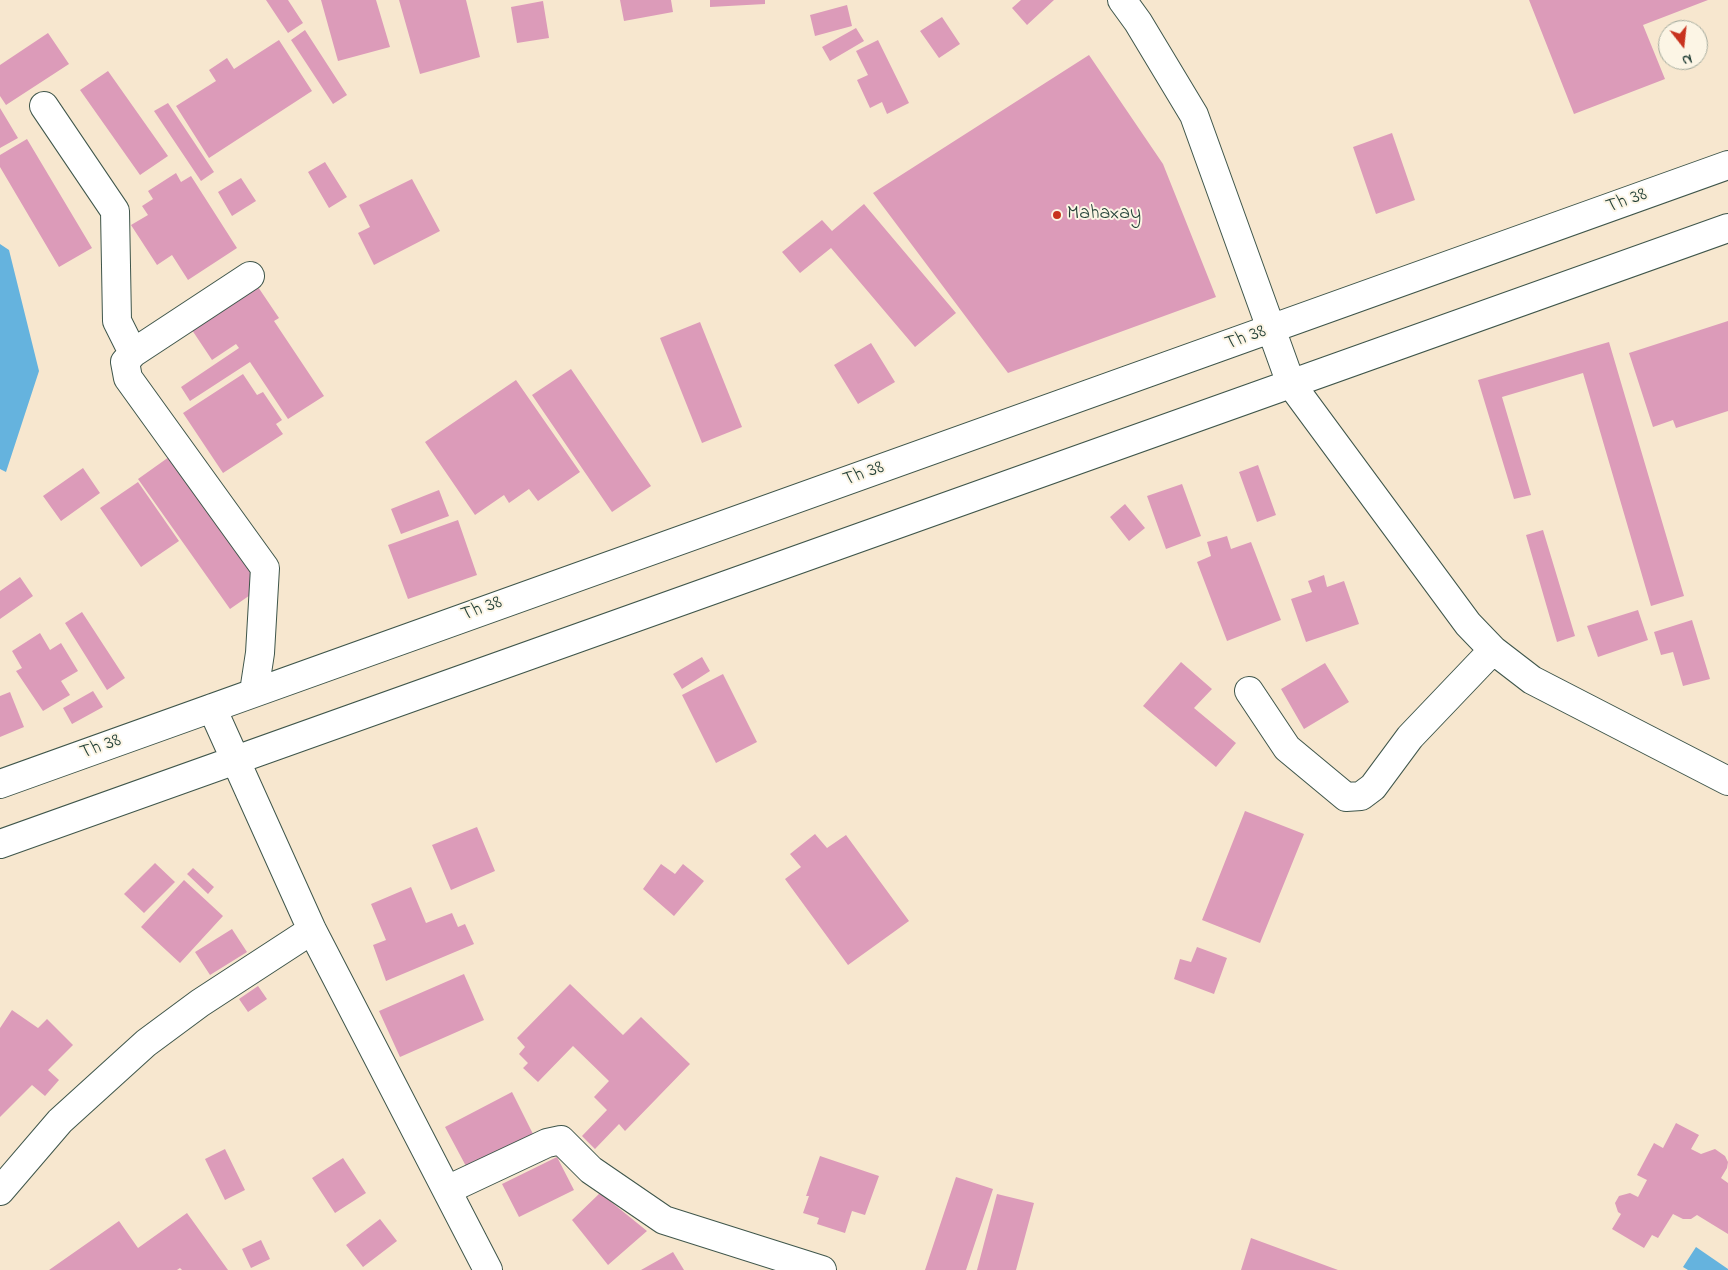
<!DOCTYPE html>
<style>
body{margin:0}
#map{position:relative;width:1728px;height:1270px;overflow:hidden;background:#f7e7cf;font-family:"Indie Flower",sans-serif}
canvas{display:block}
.north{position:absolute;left:1658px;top:20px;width:50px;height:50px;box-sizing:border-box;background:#fcf5e5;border:1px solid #a4ab9e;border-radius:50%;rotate:164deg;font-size:14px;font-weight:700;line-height:20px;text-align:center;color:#1f3d34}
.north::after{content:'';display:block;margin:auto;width:18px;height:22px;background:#c8321e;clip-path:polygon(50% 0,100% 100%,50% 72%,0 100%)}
</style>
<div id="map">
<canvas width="1728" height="1270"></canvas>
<div class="north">N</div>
</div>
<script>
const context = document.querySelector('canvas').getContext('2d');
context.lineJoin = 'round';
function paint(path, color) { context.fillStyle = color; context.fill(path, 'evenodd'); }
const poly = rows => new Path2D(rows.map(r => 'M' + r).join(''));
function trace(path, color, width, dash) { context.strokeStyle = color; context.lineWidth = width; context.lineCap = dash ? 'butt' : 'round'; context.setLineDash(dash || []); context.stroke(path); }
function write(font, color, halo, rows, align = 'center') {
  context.font = font + ' "Indie Flower",sans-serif'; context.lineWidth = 4; context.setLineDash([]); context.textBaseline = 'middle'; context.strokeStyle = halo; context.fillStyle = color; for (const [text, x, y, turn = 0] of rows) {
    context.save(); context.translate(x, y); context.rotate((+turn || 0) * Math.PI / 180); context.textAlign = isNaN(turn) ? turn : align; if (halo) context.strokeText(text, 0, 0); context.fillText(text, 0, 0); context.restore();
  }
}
paint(poly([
 [0,244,9,250,39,371,6,472,0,469],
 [1696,1247,1728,1269,1728,1270,1688,1270,1683,1267]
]), '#65b3de');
paint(poly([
 [266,0,288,0,303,23,288,33],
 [321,0,376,0,390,47,338,61],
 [399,0,466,0,480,57,420,74],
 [620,0,671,0,673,12,624,21],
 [710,0,765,0,765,4,710,7],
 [1021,0,1054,0,1027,25,1012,8],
 [1529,0,1708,0,1643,25,1665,79,1574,114],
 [543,1,549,38,517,43,511,7],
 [847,5,852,26,815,36,810,15],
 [942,17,960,44,939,58,920,31],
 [856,28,864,41,830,61,822,47],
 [305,30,347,95,333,104,291,40],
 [48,33,69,64,6,105,0,96,0,65],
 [279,40,312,91,209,158,176,106,216,81,209,70,227,58,234,69],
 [878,40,909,103,887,114,882,102,870,108,857,80,868,75,856,51],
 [1089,55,1163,164,1216,297,1008,373,873,193],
 [108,71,168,156,140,175,80,90],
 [168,103,214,172,201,181,154,111],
 [0,108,18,138,0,148],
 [1392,133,1415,200,1376,214,1353,147],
 [27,139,92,248,59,267,0,167,0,155],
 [325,162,347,197,329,208,308,172],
 [176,173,181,182,191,176,237,248,188,280,172,255,157,265,131,225,148,215,142,206,153,199,148,191],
 [241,178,256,201,232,216,218,192],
 [412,179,440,231,374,265,358,233,370,227,359,205],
 [864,204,956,313,915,347,831,248,800,273,782,252,822,220,832,231],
 [256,284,279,318,274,321,324,396,288,419,250,362,190,401,181,387,239,348,236,344,212,360,190,327],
 [1728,321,1728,411,1676,428,1673,420,1653,427,1629,353],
 [700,322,742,427,702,443,660,338],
 [1609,342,1684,596,1651,606,1583,373,1502,397,1531,495,1514,499,1478,380],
 [871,343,895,382,858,404,834,365],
 [571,369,651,486,612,512,532,395],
 [243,374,257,395,263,392,282,420,276,424,283,434,223,473,183,413],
 [516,380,580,472,538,501,529,489,509,503,504,495,475,515,425,442],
 [176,452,259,570,256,591,230,609,138,479],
 [1258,465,1276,515,1257,522,1239,472],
 [83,468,100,493,61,521,43,496],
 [138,482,179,541,141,567,100,508],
 [1182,484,1201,536,1166,549,1147,496],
 [439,490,449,516,401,534,391,509],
 [1125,504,1145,528,1129,541,1110,517],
 [458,520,477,575,408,599,388,545],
 [1543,530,1575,636,1557,642,1526,535],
 [1227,536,1231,549,1251,542,1281,620,1227,641,1197,562,1211,556,1207,542],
 [1324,575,1327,587,1344,581,1359,624,1306,642,1291,599,1312,592,1308,581],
 [20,577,33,596,0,619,0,591],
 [1638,610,1648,640,1598,657,1587,626],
 [82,612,125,678,107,690,65,623],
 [1692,620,1710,679,1683,686,1673,652,1661,655,1654,632],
 [40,633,50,650,61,643,78,671,61,681,70,695,43,711,16,671,22,668,12,651],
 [702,657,710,671,682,689,673,674],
 [1181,662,1212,689,1194,708,1236,743,1216,767,1143,706],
 [1325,663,1349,702,1304,729,1281,689],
 [723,674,757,742,716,763,682,695],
 [93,691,103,707,72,724,63,708],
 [10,692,24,727,0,737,0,696],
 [1245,811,1304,834,1260,943,1202,920],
 [477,827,495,871,451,890,432,845],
 [815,834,827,848,846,835,909,921,848,965,785,879,801,867,790,854],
 [155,863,175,882,144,913,124,894],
 [661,864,675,874,683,864,704,881,674,916,643,889],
 [193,868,214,887,208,894,187,874],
 [184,880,223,916,180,963,141,927],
 [411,887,426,923,452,913,458,927,465,924,474,944,386,981,373,945,386,940,371,904],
 [232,929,247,952,210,975,195,952],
 [1197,947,1227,958,1214,994,1174,979,1180,959,1191,962],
 [464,974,484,1020,400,1057,379,1011],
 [570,984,623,1035,641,1017,690,1064,625,1131,619,1124,595,1149,582,1136,607,1110,594,1097,609,1081,573,1046,538,1082,523,1068,528,1063,519,1054,525,1047,517,1038],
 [258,986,267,999,248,1012,239,999],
 [12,1010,38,1028,47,1019,73,1045,48,1070,59,1080,45,1096,32,1085,0,1117,0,1028],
 [512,1092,533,1134,467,1168,445,1127],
 [1676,1123,1699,1135,1691,1149,1701,1154,1715,1149,1725,1156,1728,1162,1727,1168,1721,1178,1728,1183,1728,1234,1697,1215,1691,1219,1683,1219,1673,1214,1658,1238,1652,1235,1644,1248,1612,1229,1621,1214,1618,1212,1615,1203,1619,1196,1630,1193,1638,1197,1647,1180,1637,1175,1654,1143,1663,1148],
 [225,1149,245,1190,225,1200,205,1159],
 [820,1156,879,1176,865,1215,852,1211,845,1233,817,1224,819,1218,803,1213,809,1196,806,1196],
 [557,1157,574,1190,519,1217,502,1184],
 [343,1158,366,1193,335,1213,312,1178],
 [956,1177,993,1189,966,1270,925,1270],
 [600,1193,647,1231,608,1265,572,1220],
 [997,1194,1034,1203,1016,1270,977,1270],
 [187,1213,228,1270,182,1270,180,1268,177,1270,49,1270,119,1221,138,1248],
 [380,1219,397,1241,363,1267,346,1245],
 [1251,1238,1338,1270,1241,1270],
 [261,1240,270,1259,251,1268,242,1249],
 [673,1252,684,1270,641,1270]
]), '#dc9bb9');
const minor = poly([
 [1122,0,1138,22,1194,115,1291,384,1468,624,1493,650,1532,680,1728,781],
 [44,106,115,211,117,321,133,353],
 [250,276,133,353,125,362,128,378,265,568,260,653,254,692],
 [1249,691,1287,748,1346,797,1361,796,1373,787,1410,737,1493,650],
 [212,708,312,930,488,1270],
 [0,784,1728,165],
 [0,844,1728,228],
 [447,1190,547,1143,561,1140,591,1170,664,1220,822,1270],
 [0,1191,60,1121,146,1043,200,1003,312,930]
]);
trace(minor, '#3f564b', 30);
trace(minor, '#fff', 28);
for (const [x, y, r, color] of [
 [1057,215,5,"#c8321e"]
]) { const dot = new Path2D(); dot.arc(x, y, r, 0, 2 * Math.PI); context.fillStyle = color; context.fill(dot); trace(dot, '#fcf5e5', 2); }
write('20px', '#1f3d34', '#fcf5e5', [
 ["Th 38",1627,202,-20],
 ["Th 38",1246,339,-20],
 ["Th 38",864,475,-20],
 ["Th 38",482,610,-20],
 ["Th 38",101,748,-20]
]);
write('20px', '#1f3d34', '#fcf5e5', [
 ["Mahaxay",1067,215]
], 'left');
</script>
